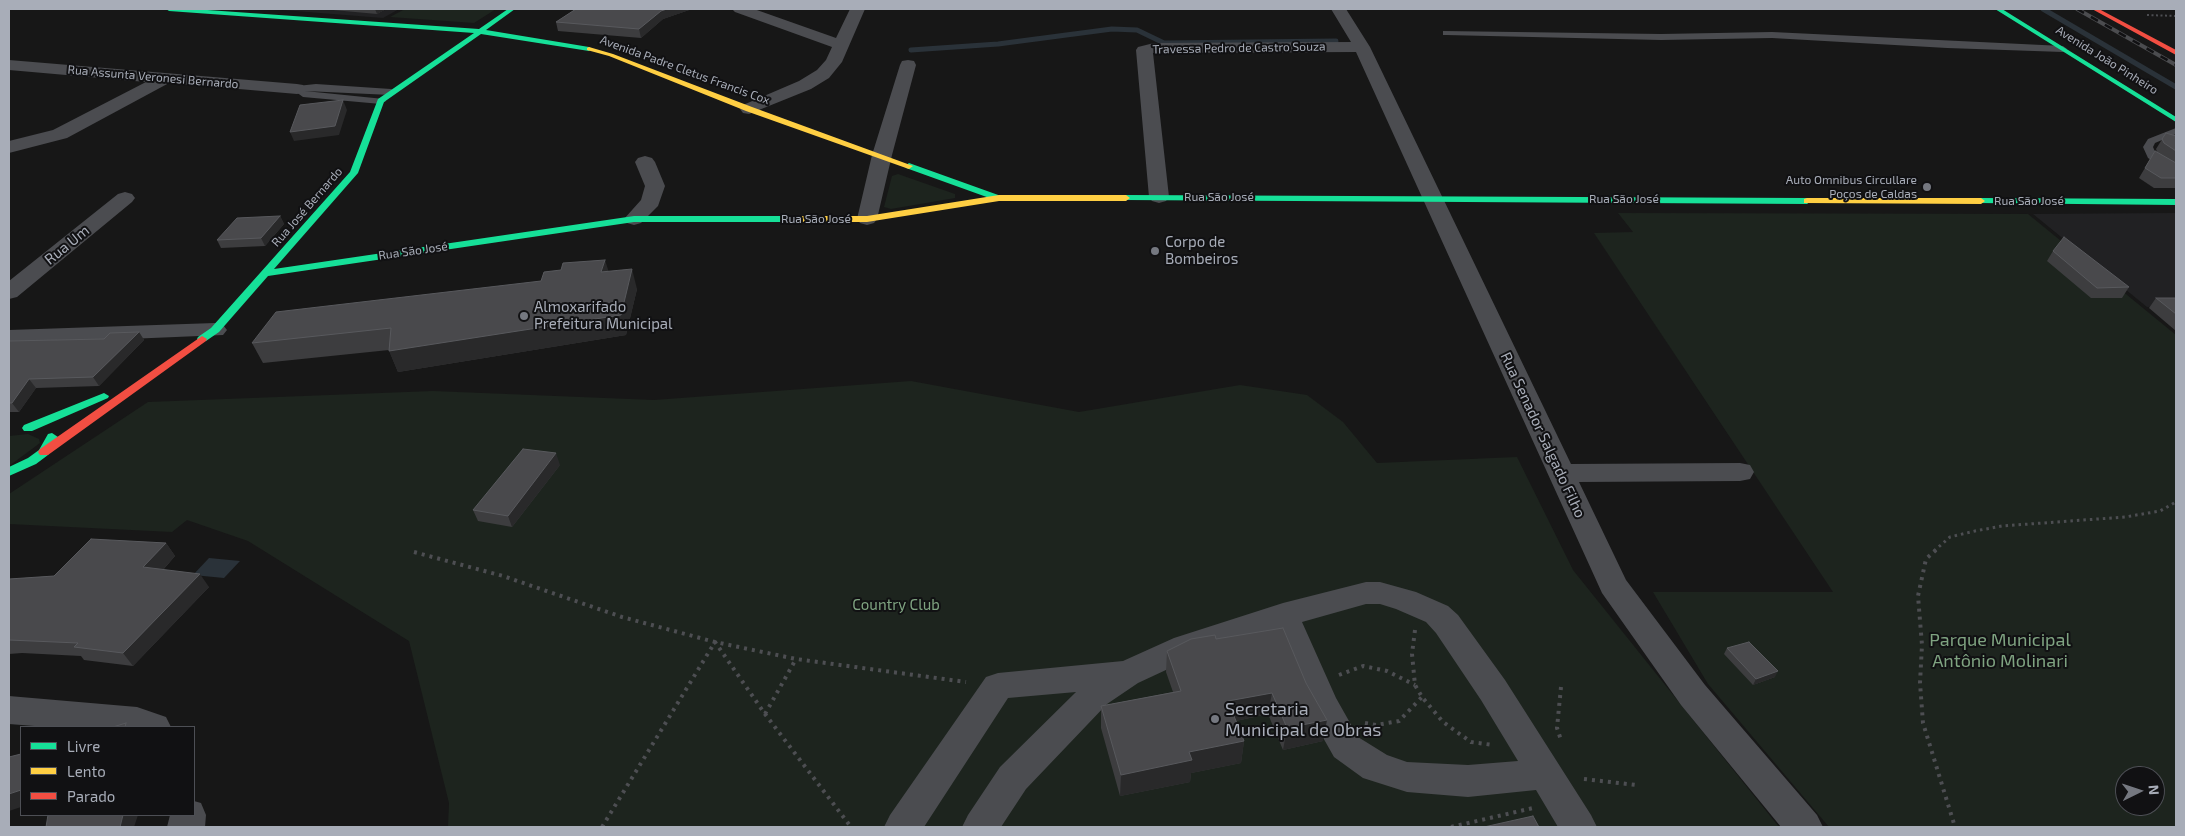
<!DOCTYPE html>
<meta charset="utf-8">
<style>
body{margin:0}
#map{position:relative;width:2185px;height:836px;overflow:hidden;background:#171717;font-family:"Exo 2",sans-serif}
canvas{display:block}
.frame{position:absolute;inset:0;border:10px solid #a8adb8;pointer-events:none}
.legend{position:absolute;left:20px;top:726px;width:175px;height:90px;box-sizing:border-box;background:#111113;border:1px solid #4d4f55;margin:0;padding:6px 9px;list-style:none;font-size:15px;color:#a8adb8}
.legend li{display:flex;align-items:center;gap:10px;height:25px}
.legend b{width:25px;border:1px solid #4d4f55}
.north{position:absolute;left:2115px;top:766px;width:50px;height:50px;box-sizing:border-box;background:#111113;border:1px solid #4d4f55;border-radius:50%;rotate:86deg;font-size:14px;font-weight:700;line-height:20px;text-align:center;color:#a8adb8}
.north::after{content:'';display:block;margin:auto;width:18px;height:22px;background:#757880;clip-path:polygon(50% 0,100% 100%,50% 72%,0 100%)}
</style>
<div id="map">
<canvas width="2185" height="836"></canvas>
<div class="frame"></div>
<ul class="legend">
<li><b style="height:6px;background:#16e098"></b>Livre</li>
<li><b style="height:6px;background:#ffcf43"></b>Lento</li>
<li><b style="height:6px;background:#f24e42"></b>Parado</li>
</ul>
<div class="north">N</div>
</div>
<script>
const context = document.querySelector('canvas').getContext('2d');
context.lineJoin = 'round';
function paint(path, color) { context.fillStyle = color; context.fill(path, 'evenodd'); }
const poly = rows => new Path2D(rows.map(r => 'M' + r).join(''));
function trace(path, color, width, dash) { context.strokeStyle = color; context.lineWidth = width; context.lineCap = dash ? 'butt' : 'round'; context.setLineDash(dash || []); context.stroke(path); }
function write(font, color, halo, rows, align = 'center') {
  context.font = font + ' "Exo 2",sans-serif'; context.lineWidth = 4; context.setLineDash([]); context.textBaseline = 'middle'; context.strokeStyle = halo; context.fillStyle = color; for (const [text, x, y, turn = 0] of rows) {
    context.save(); context.translate(x, y); context.rotate((+turn || 0) * Math.PI / 180); context.textAlign = isNaN(turn) ? turn : align; if (halo) context.strokeText(text, 0, 0); context.fillText(text, 0, 0); context.restore();
  }
}
paint(poly([
 [270,9,399,9,383,18],
 [2176,213,2176,306,2147,307,2033,214]
]), '#212123');
paint(poly([
 [405,9,496,9,474,23,390,17],
 [898,174,955,194,955,198,891,209,884,207,892,176],
 [1618,213,2028,214,2176,335,2176,827,1829,827,1708,684,1653,592,1833,592,1594,233,1633,232],
 [2125,776,2155,776,2155,806,2125,806],
 [911,381,1079,412,1240,385,1307,395,1343,422,1377,463,1517,457,1573,570,1779,827,448,827,449,803,409,641,248,541,187,520,172,532,9,524,9,494,148,402,433,391,654,400],
 [28,434,39,439,40,443,9,466,9,436]
]), '#1d241e');
paint(poly([
 [209,558,240,561,224,578,193,575]
]), '#2a3239');
trace(poly([
 [2043,9,2176,87],
 [911,50,998,44,1112,29,1137,30,1164,43,1336,41]
]), '#2a3239', 5);
trace(poly([
 [2147,15,2176,16]
]), '#4d4e52', 2, [2, 2.5]);
trace(poly([
 [1934,551,1950,537,1975,531,2002,526,2125,517,2160,511,2176,502]
]), '#4d4e52', 3, [2.5, 4]);
trace(poly([
 [1936,550,1926,559,1918,596,1922,645,1920,683,1923,723,1955,827],
 [414,552,503,576,622,617,715,642,796,659,966,682],
 [1415,630,1412,654,1415,685,1422,697,1443,722,1471,742,1493,745],
 [1339,675,1363,666,1387,671,1415,685],
 [1561,687,1557,728,1561,740],
 [765,714,796,659],
 [1365,723,1376,725,1399,721,1422,697],
 [1584,779,1636,785],
 [602,827,715,642,765,714,851,827],
 [1451,827,1533,808]
]), '#4d4e52', 4, [3, 5]);
paint(poly([
 [1443,31,1661,34,1772,32,2063,46,2067,49,2063,52,1947,48,1772,38,1661,40,1446,35,1443,35,1443,31],
 [316,84,391,89,396,92,391,95,305,91,384,99,386,101,381,104,303,97,292,89,297,86,316,84],
 [2176,128,2176,134,2155,143,2153,147,2156,154,2176,168,2176,175,2148,158,2143,147,2148,139,2176,128]
]), '#4b4c50');
paint(poly([
 [732,9,754,9,836,38,850,9,865,9,842,62,829,78,811,89,749,114,743,113,740,109,743,105,799,81,817,70,826,60,832,47,735,12,732,9],
 [1331,9,1346,9,1370,47,1571,464,1740,463,1750,465,1754,472,1750,479,1740,481,1579,482,1626,580,1705,685,1817,815,1823,827,1781,827,1681,705,1602,593,1356,52,1153,53,1169,197,1166,201,1159,203,1152,201,1149,197,1136,50,1138,47,1154,43,1351,42,1331,9],
 [9,60,297,84,303,85,306,89,303,93,297,94,169,83,67,138,9,153,9,141,53,130,146,82,9,70,9,60],
 [908,60,914,61,916,65,892,155,877,219,874,223,867,225,860,223,857,219,872,155,900,65,902,61,908,60],
 [645,156,652,158,655,162,665,186,658,206,641,223,634,225,627,223,624,219,641,200,645,186,635,162,638,158,645,156],
 [125,192,132,194,135,198,132,202,17,297,9,299,9,281,118,194,125,192],
 [215,323,223,325,227,330,223,335,9,344,9,330,215,323],
 [1366,582,1380,582,1416,592,1448,606,1458,615,1505,680,1591,815,1597,827,1558,827,1536,790,1468,797,1407,792,1363,778,1334,757,1304,704,1274,630,1196,656,1138,683,1107,704,1026,789,1001,827,962,827,968,815,1000,767,1076,692,1008,698,924,827,884,827,890,815,986,677,998,673,1123,661,1174,638,1283,603,1366,582],
 [1366,604,1380,604,1396,609,1426,622,1436,633,1481,700,1518,761,1468,765,1407,762,1387,755,1358,737,1336,698,1302,622,1366,604],
 [9,696,137,707,166,717,171,727,47,727,9,724,9,696],
 [194,801,201,803,206,815,205,827,167,827,170,815,194,815,194,801]
]), '#4b4c50');
paint(poly([
 [166,9,193,9,479,29,508,9,515,9,486,30,589,47,592,49,589,51,481,34,384,102,358,173,274,269,634,216,784,216,788,219,784,222,634,222,268,276,219,332,206,341,198,341,197,339,198,337,211,328,350,172,378,99,474,33,169,11,166,9],
 [1995,9,2002,9,2176,117,2176,122,1995,9],
 [909,163,1001,196,1002,198,998,201,995,200,906,168,905,166,909,163],
 [1126,195,1807,198,1811,201,1807,204,1123,200,1122,198,1126,195],
 [1981,198,2176,199,2176,205,1978,203,1978,199,1981,198],
 [104,393,109,396,108,398,32,431,24,431,22,428,24,425,104,393],
 [52,433,58,437,48,455,36,464,9,476,9,467,28,458,39,450,48,434,52,433]
]), '#16e098');
paint(poly([
 [589,47,613,54,752,107,913,166,909,169,906,168,746,111,609,56,587,50,587,48,589,47],
 [999,195,1126,195,1130,198,1126,201,999,201,867,222,784,222,780,219,784,216,867,216,999,195],
 [1807,198,1981,198,1985,201,1981,204,1804,203,1804,199,1807,198]
]), '#ffcf43');
paint(poly([
 [2092,9,2099,9,2176,50,2176,55,2092,9],
 [202,336,207,339,206,341,48,455,40,455,38,452,40,449,202,336]
]), '#f24e42');
const rail = poly([
 [2077,9,2176,65]
]);
trace(rail, '#4b4c4f', 4);
trace(rail, '#111113', 2.5, [8]);
paint(poly([
 [322,9,386,9,377,14],
 [576,9,692,9,663,19,641,38,558,31,556,22],
 [2166,133,2176,136,2176,188,2154,188,2139,178,2155,151,2157,152,2156,149],
 [280,216,284,224,265,246,221,248,217,240],
 [2053,251,2129,287,2122,298,2091,298,2047,261],
 [608,271,637,289,626,335,398,372,389,350,263,363,252,343,541,281],
 [2156,298,2176,298,2176,331,2149,308],
 [139,332,144,340,99,386,36,388,19,412,9,412,9,341,104,339],
 [560,465,512,527,478,521,473,510],
 [166,543,175,556,163,570,209,587,133,666,84,660,81,656,22,653,9,654,9,579,54,576],
 [1216,639,1323,741,1283,750,1268,714,1236,721,1244,741,1241,763,1191,773,1190,782,1120,796,1101,728,1101,706,1173,692,1166,672,1167,651],
 [1727,648,1775,677,1753,685,1724,654]
]), '#3d3d3f');
paint(poly([
 [375,9,386,9,377,14],
 [667,9,692,9,663,19,641,38,639,29,661,11],
 [343,100,347,110,339,135,294,141,290,132],
 [280,216,284,224,265,246,261,238],
 [605,260,611,279,601,272],
 [632,269,637,289,626,335,398,372,389,351],
 [139,332,144,340,99,386,93,377],
 [29,379,36,388,19,412,12,403],
 [556,453,560,465,512,527,508,516],
 [166,543,175,556,153,581,143,567],
 [200,574,209,587,133,666,123,653],
 [1778,671,1775,677,1753,685,1756,679],
 [1272,693,1268,714,1226,723,1228,701],
 [1327,720,1323,741,1283,750,1287,728],
 [1244,741,1241,763,1191,773,1190,782,1120,796,1121,775,1189,752],
 [21,790,21,807,9,811,9,794],
 [123,815,138,815,134,827,120,827]
]), '#29292a');
const building = poly([
 [576,9,667,9,661,11,639,29,556,22,576,9],
 [343,100,335,126,290,132,300,105,343,100],
 [2166,133,2176,136,2176,151,2164,143,2162,139,2166,133],
 [2155,151,2176,163,2176,178,2161,178,2145,168,2155,151],
 [280,216,261,238,217,240,237,218,280,216],
 [2064,237,2129,287,2097,288,2053,251,2064,237],
 [605,260,601,272,632,269,621,315,389,351,391,328,252,343,276,312,541,281,544,272,561,270,563,263,605,260],
 [2156,298,2176,298,2176,314,2156,298],
 [139,332,93,377,29,379,12,403,9,403,9,341,104,339,110,333,139,332],
 [523,449,556,453,508,516,473,510,523,449],
 [91,539,166,543,143,567,200,574,123,653,74,647,78,643,9,640,9,579,54,576,91,539],
 [1283,628,1306,683,1327,720,1287,728,1272,693,1228,701,1244,741,1189,752,1192,760,1121,775,1101,706,1181,691,1167,651,1191,639,1215,635,1216,639,1283,628],
 [1749,642,1778,671,1756,679,1727,648,1749,642],
 [126,723,125,727,113,727,126,723],
 [21,754,21,790,9,794,9,757,21,754],
 [48,815,123,815,120,827,46,827,48,815],
 [1533,816,1539,827,1484,827,1533,816]
]);
paint(building, '#49494c');
trace(building, '#58595d', 1);
for (const [x, y, r, color] of [
 [1927,187,5,"#757880"],
 [1155,251,5,"#757880"],
 [524,316,5,"#757880"],
 [1215,719,5,"#757880"]
]) { const dot = new Path2D(); dot.arc(x, y, r, 0, 2 * Math.PI); context.fillStyle = color; context.fill(dot); trace(dot, '#111113', 2); }
write('12px', '#a8adb8', '#111113', [
 ["Travessa Pedro de Castro Souza",1239,48,-1],
 ["Avenida João Pinheiro",2107,60,32],
 ["Avenida Padre Cletus Francis Cox",685,70,20],
 ["Rua Assunta Veronesi Bernardo",153,77,5],
 ["Rua São José",1219,197],
 ["Rua São José",1624,199],
 ["Rua São José",2029,201],
 ["Rua José Bernardo",307,207,-49],
 ["Rua São José",816,219],
 ["Rua São José",413,251,-8]
]);
write('12px', '#a8adb8', '#111113', [
 ["Auto Omnibus Circullare",1917,180],
 ["Poços de Caldas",1917,194]
], 'right');
write('15px', '#a8adb8', '#111113', [
 ["Corpo de",1165,242],
 ["Bombeiros",1165,259],
 ["Almoxarifado",534,307],
 ["Prefeitura Municipal",534,324]
], 'left');
write('15px', '#a8adb8', '#111113', [
 ["Rua Um",67,245,-39],
 ["Rua Senador Salgado Filho",1543,435,65]
]);
write('15px', '#7fa381', '#111113', [
 ["Country Club",896,605]
]);
write('18px', '#7fa381', '#111113', [
 ["Parque Municipal",2000,640],
 ["Antônio Molinari",2000,661]
]);
write('18px', '#a8adb8', '#111113', [
 ["Secretaria",1225,709],
 ["Municipal de Obras",1225,730]
], 'left');
</script>
